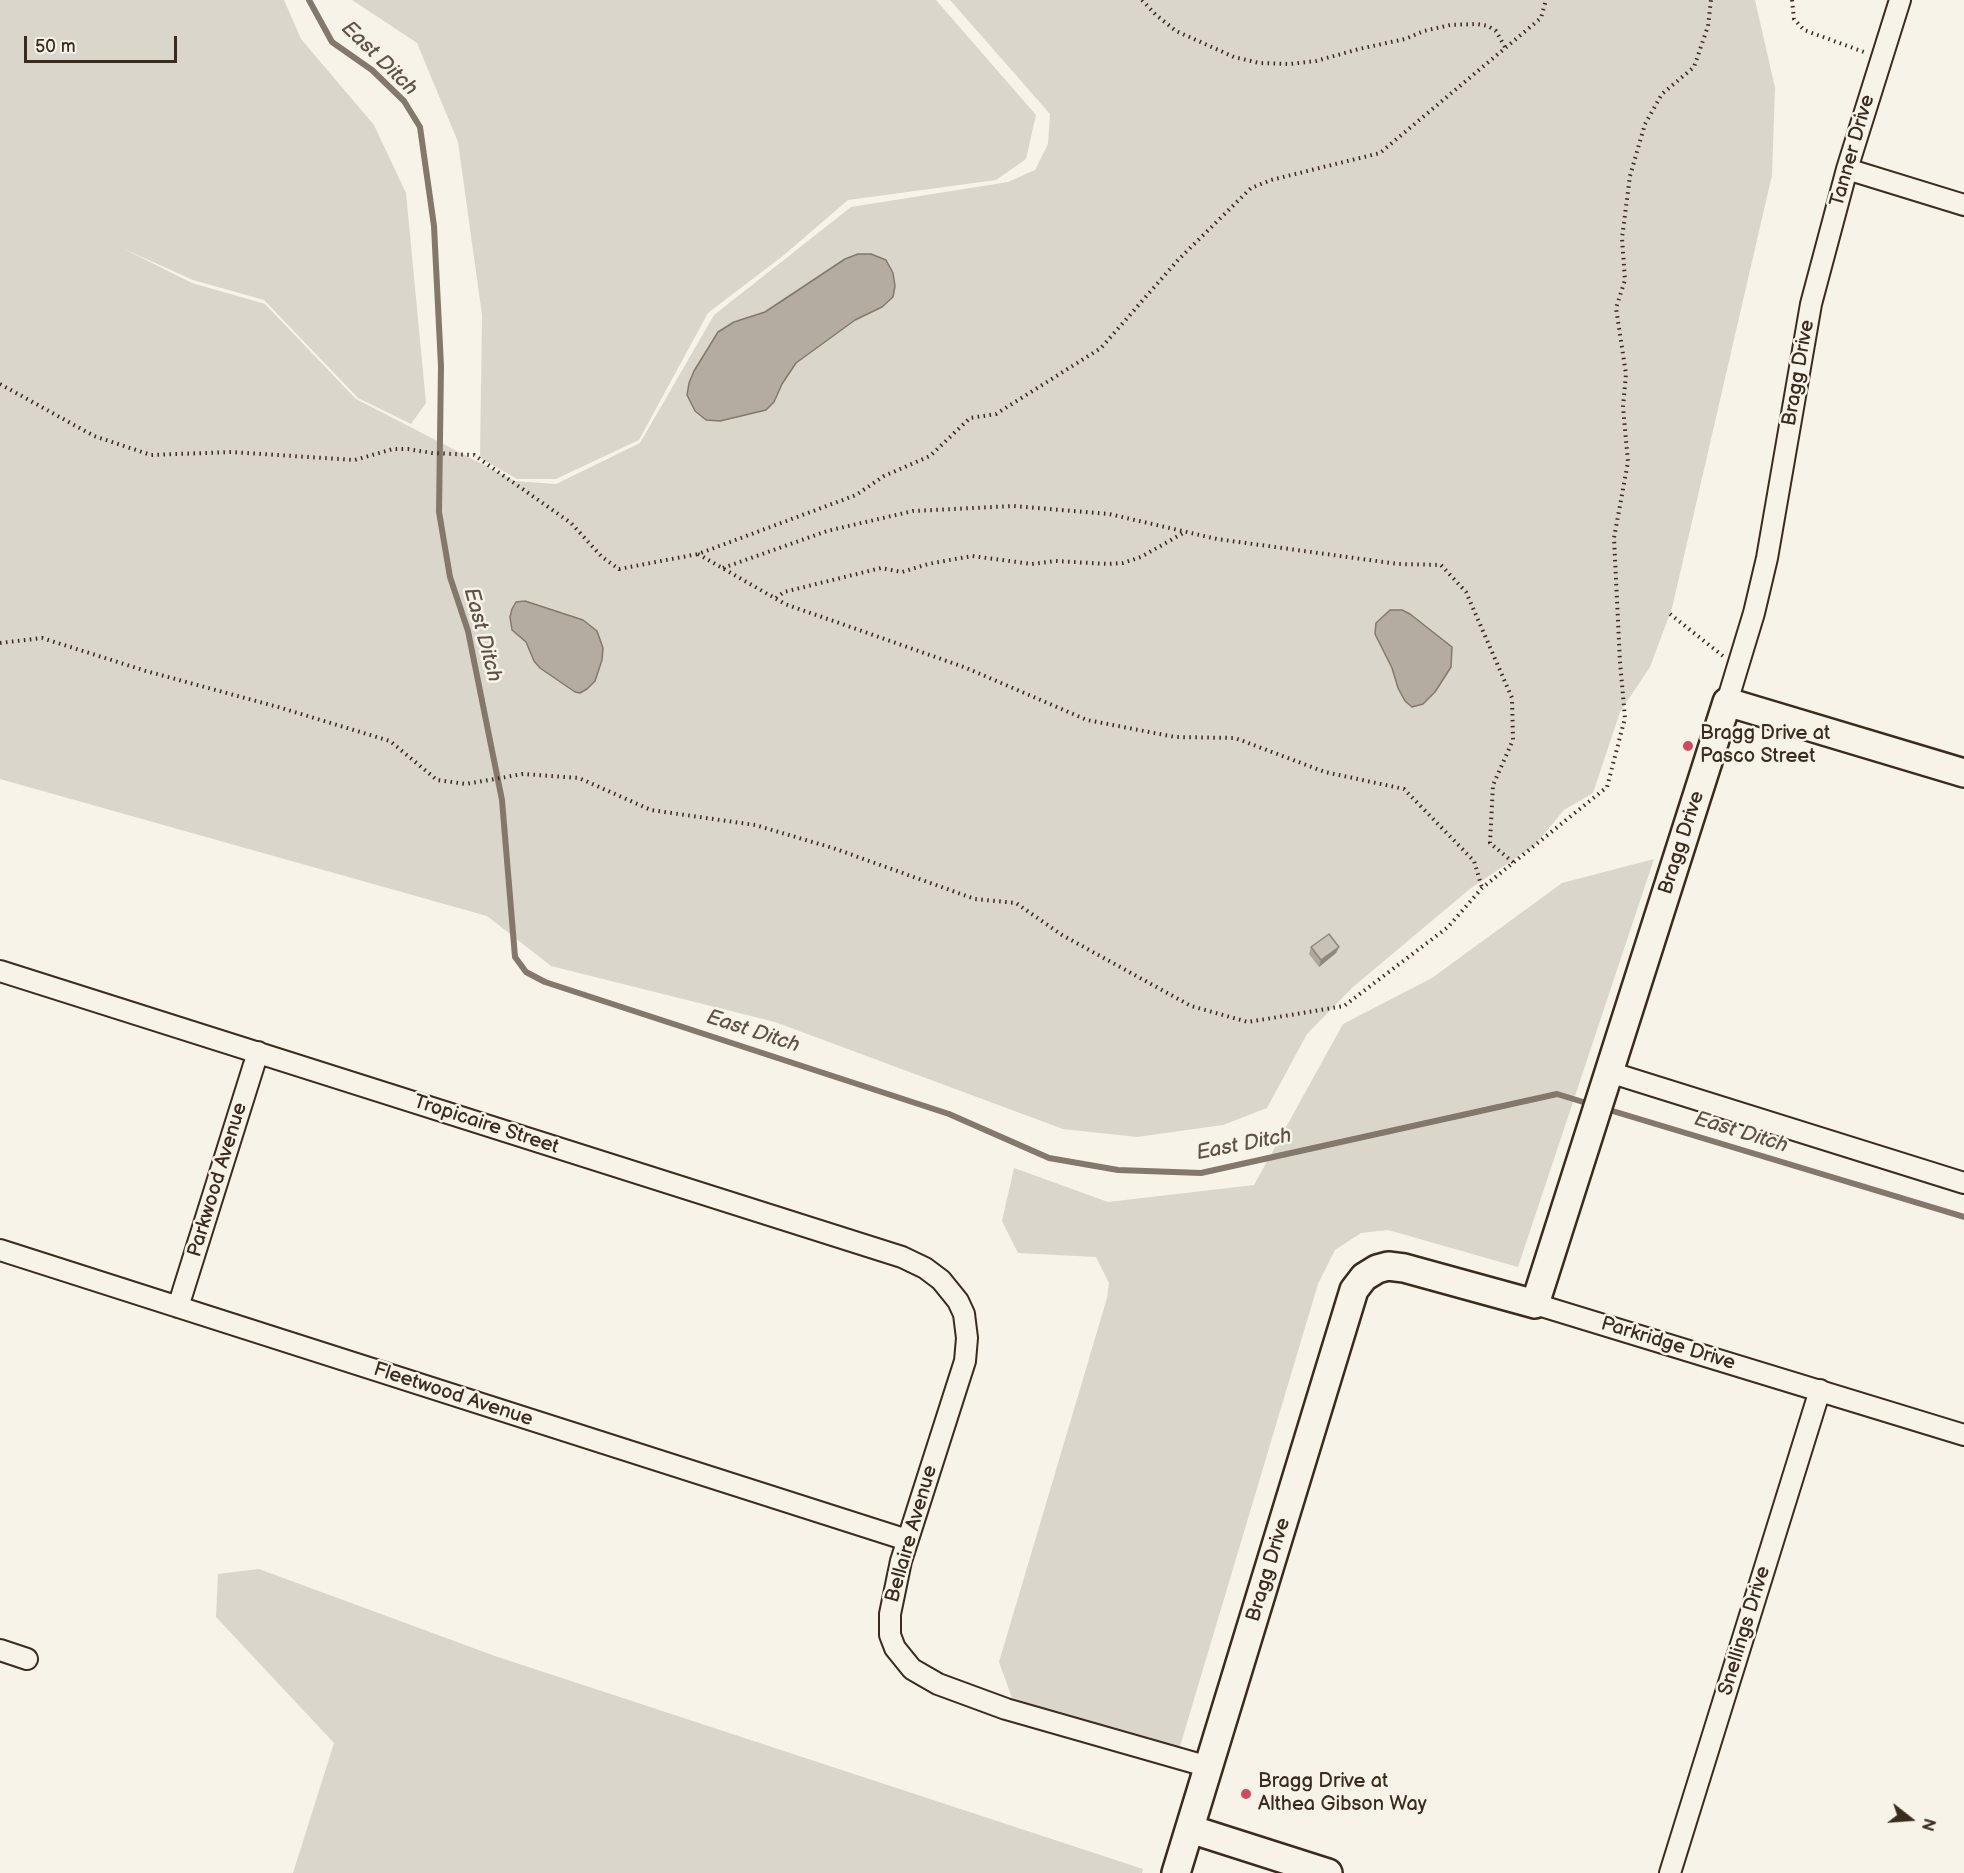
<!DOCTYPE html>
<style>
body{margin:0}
#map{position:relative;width:1964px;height:1873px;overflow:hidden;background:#f7f3e8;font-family:"Balsamiq Sans",sans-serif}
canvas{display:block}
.north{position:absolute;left:1880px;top:1789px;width:60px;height:60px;-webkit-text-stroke:4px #f7f3e8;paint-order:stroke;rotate:107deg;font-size:16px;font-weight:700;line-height:24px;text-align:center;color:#3b2a1e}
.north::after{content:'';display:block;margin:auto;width:21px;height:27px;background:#3b2a1e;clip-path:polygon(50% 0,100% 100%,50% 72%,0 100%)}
.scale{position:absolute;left:24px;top:36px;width:153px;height:27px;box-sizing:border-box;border:3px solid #3b2a1e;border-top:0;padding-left:8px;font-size:18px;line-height:21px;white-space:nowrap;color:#3b2a1e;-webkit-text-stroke:4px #f7f3e8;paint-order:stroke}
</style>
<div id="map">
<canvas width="1964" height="1873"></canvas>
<div class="north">N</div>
<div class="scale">50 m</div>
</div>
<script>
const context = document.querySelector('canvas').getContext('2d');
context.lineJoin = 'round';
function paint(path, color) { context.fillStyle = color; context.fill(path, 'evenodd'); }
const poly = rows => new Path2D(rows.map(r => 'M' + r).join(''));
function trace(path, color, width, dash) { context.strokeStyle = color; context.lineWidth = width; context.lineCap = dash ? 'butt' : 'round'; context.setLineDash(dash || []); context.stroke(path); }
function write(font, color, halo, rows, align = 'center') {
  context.font = font + ' "Balsamiq Sans",sans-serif'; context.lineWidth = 5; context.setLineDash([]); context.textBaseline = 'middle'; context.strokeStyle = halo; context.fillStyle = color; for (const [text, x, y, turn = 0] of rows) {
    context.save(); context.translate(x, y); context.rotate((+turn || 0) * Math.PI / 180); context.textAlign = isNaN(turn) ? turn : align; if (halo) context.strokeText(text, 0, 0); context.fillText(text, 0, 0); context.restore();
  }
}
paint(poly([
 [0,0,284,0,301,39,374,125,406,193,426,403,411,424,358,398,264,300,193,280,122,248,192,283,265,304,356,399,515,481,556,484,640,443,714,315,851,207,1008,182,1035,170,1048,144,1050,114,950,0,1755,0,1775,88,1772,175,1672,608,1650,667,1620,712,1593,793,1564,810,1534,846,1471,888,1353,987,1307,1034,1267,1108,1223,1125,1137,1137,1063,1129,775,1022,551,966,487,916,0,779],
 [352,0,936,0,1036,115,1026,159,996,180,848,200,784,255,708,313,639,440,556,479,517,479,480,458,482,315,458,142,417,43],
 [1654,859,1518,1267,1388,1230,1361,1233,1335,1250,1318,1284,1178,1753,1012,1698,999,1662,1107,1298,1109,1283,1096,1257,1018,1253,1002,1221,1014,1168,1108,1202,1254,1185,1343,1024,1432,978,1562,883],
 [259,1569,495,1656,1143,1869,1142,1873,293,1873,334,1743,216,1617,218,1574]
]), '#dbd6cb');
const water = poly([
 [858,254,871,254,886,260,893,273,895,286,893,297,882,307,855,320,796,363,782,384,774,402,766,410,720,421,706,420,695,411,687,395,689,383,694,371,718,332,734,322,765,312,845,259,858,254],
 [525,601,583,620,597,631,603,648,602,660,595,681,587,689,580,693,575,692,540,668,534,661,526,642,512,630,510,617,512,609,516,602,525,601],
 [1390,610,1402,610,1410,614,1452,647,1451,667,1435,692,1423,704,1412,707,1405,701,1398,688,1392,668,1375,634,1376,623,1390,610]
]);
paint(water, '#b4aca0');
trace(water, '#84786c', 1.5);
trace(poly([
 [309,0,332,42,372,70,404,101,420,127,434,226,441,366,439,512,450,577,468,631,502,800,515,957,526,972,545,982,949,1114,1049,1158,1118,1170,1201,1173,1557,1094,1593,1105],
 [1606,1109,1964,1217]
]), '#84786c', 6);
const street = poly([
 [1847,169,1964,205],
 [1727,702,1754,613,1767,558,1811,304,1847,169,1900,0],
 [0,971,902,1257,925,1268,941,1280,958,1301,964,1314,967,1338,965,1361,901,1561,890,1614,890,1635,895,1648,912,1669,938,1684,1006,1709,1209,1767],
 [1609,1072,1964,1183],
 [0,1250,907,1540],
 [1535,1304,1964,1435],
 [178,1307,258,1052],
 [0,1650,27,1659],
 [1670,1873,1820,1390]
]);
const secondary = poly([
 [1190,1829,1328,1873],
 [1176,1873,1354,1290,1364,1277,1377,1269,1388,1266,1404,1268,1535,1304,1727,702,1964,773]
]);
trace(street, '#3b2a1e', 24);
trace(secondary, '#3b2a1e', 32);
trace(poly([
 [1142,0,1156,15,1176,31,1234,57,1259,63,1290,64,1316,61,1359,49,1405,39,1424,31,1450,25,1477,24,1488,26,1496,31,1505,47],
 [1792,0,1794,19,1804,30,1864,52],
 [0,384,94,436,151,455,231,452,355,460,393,449,408,449,432,453,474,455,571,523,602,557,619,569,698,554,856,495,884,476,930,456,970,418,996,414,1101,348,1178,260,1251,188,1271,180,1380,153,1541,18,1546,0],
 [698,554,785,604,964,667,1087,720,1175,737,1235,738,1325,772,1404,789,1474,861,1482,888],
 [723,568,827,531,913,511,1013,506,1109,514,1217,539,1398,564,1441,565,1466,592,1512,698,1513,740,1493,785,1490,843,1514,863],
 [776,598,784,592,881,568,902,572,928,564,972,556,1032,564,1056,561,1108,564,1123,563,1141,557,1185,532],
 [1670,614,1723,656],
 [0,643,42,638,146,671,278,707,390,741,437,780,466,784,523,774,579,778,651,810,755,825,833,848,975,899,1016,903,1062,935,1191,1006,1248,1022,1344,1006,1448,927,1482,888,1607,787,1625,718,1620,662,1614,538,1628,462,1623,407,1626,374,1616,308,1625,280,1622,238,1630,176,1645,124,1662,94,1694,67,1708,26,1711,0]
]), '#3b2a1e', 4, [1.5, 4.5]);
trace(street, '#f7f3e8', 20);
trace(secondary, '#f7f3e8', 27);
paint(poly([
 [1311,947,1339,947,1336,953,1319,967,1309,954]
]), '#aca69d');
paint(poly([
 [1339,947,1336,953,1319,967,1321,960]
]), '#8c877f');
const building = poly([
 [1329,934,1339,947,1321,960,1311,947,1329,934]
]);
paint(building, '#c8c1b6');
trace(building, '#8c877f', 1.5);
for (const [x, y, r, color] of [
 [1688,746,6,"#d1495b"],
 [1246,1794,6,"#d1495b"]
]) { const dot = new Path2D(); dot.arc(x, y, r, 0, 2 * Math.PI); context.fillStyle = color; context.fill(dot); trace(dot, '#f7f3e8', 2); }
write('20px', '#3b2a1e', '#f7f3e8', [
 ["Tanner Drive",1853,151,-74],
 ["Bragg Drive",1799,373,-80],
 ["Bragg Drive",1682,843,-72],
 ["Tropicaire Street",486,1125,18],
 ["Parkwood Avenue",218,1180,-73],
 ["Parkridge Drive",1668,1344,17],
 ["Fleetwood Avenue",453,1395,18],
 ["Bellaire Avenue",912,1534,-74],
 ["Bragg Drive",1269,1570,-73],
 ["Snellings Drive",1745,1631,-73]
]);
write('20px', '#3b2a1e', '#f7f3e8', [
 ["Bragg Drive at",1700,734],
 ["Pasco Street",1700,757],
 ["Bragg Drive at",1258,1782],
 ["Althea Gibson Way",1258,1805]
], 'left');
write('italic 21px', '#5f5145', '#f7f3e8', [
 ["East Ditch",379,59,44],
 ["East Ditch",482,635,75],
 ["East Ditch",753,1032,18],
 ["East Ditch",1741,1133,17],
 ["East Ditch",1244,1145,-11]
]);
</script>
